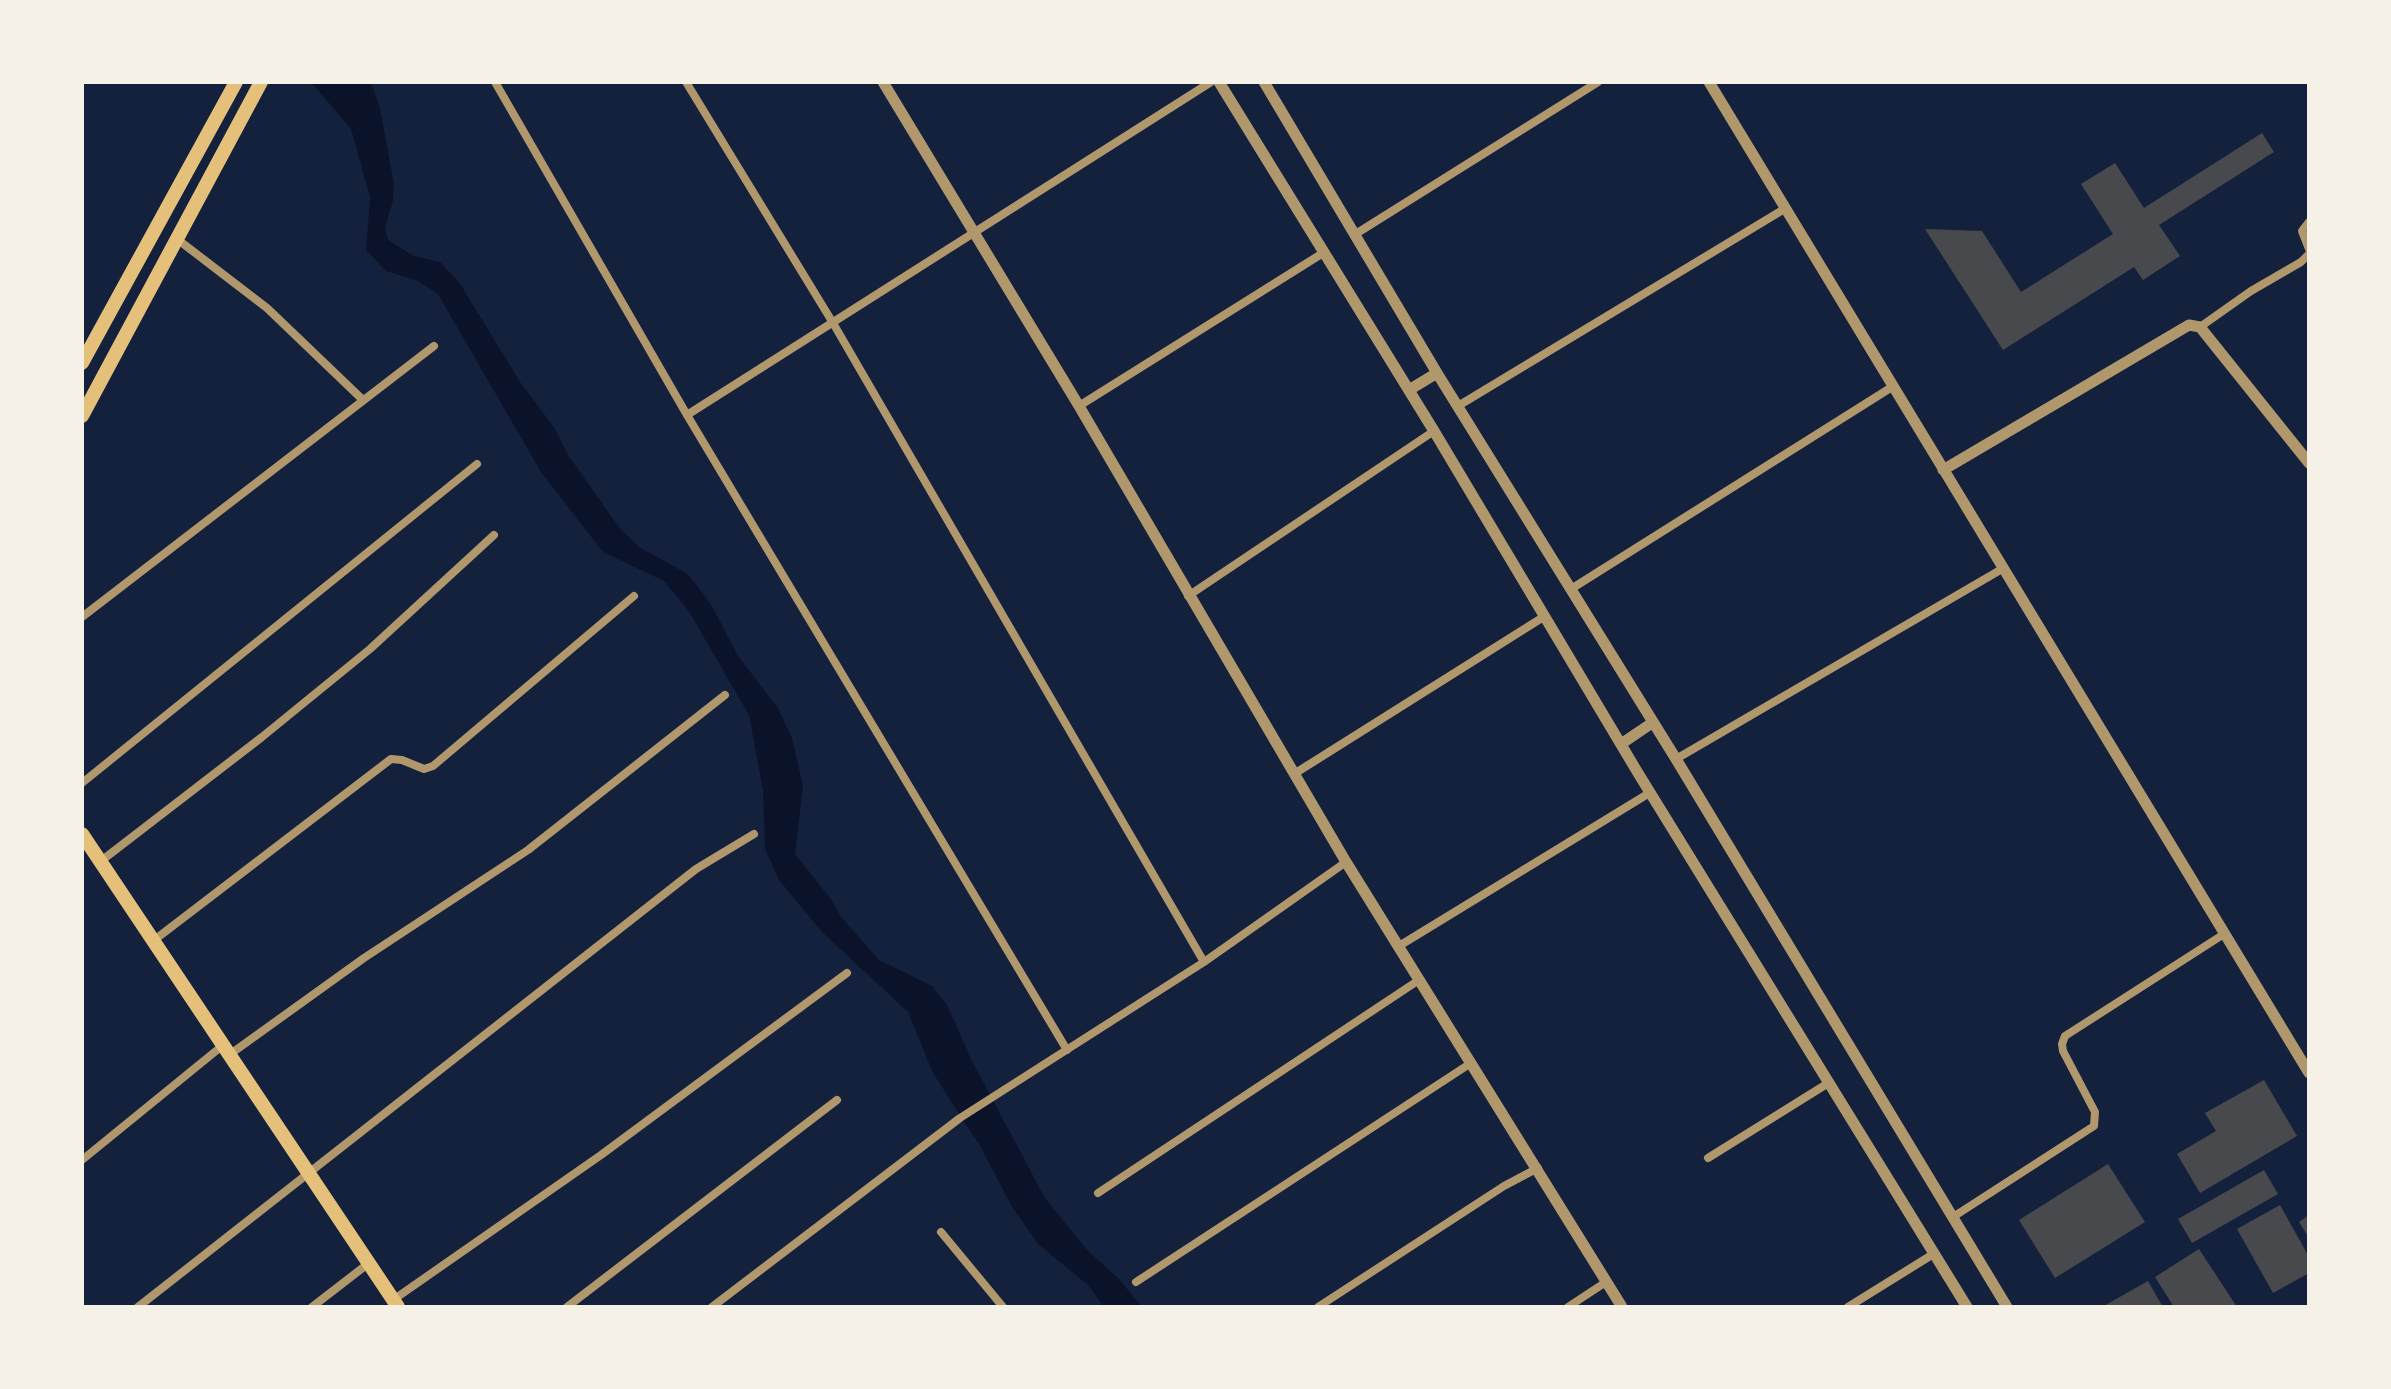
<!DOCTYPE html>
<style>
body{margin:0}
#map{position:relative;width:2391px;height:1389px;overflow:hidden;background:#14213d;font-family:Georgia,serif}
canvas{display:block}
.frame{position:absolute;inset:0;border:84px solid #f6f1e7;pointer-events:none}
</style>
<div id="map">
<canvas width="2391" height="1389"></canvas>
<div class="frame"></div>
</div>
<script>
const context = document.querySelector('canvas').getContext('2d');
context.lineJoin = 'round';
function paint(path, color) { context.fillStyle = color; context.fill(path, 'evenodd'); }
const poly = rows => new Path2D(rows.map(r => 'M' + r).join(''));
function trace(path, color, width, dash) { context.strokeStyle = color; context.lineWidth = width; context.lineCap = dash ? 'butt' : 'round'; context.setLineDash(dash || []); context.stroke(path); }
paint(poly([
 [311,82,368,82,372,85,380,108,394,184,393,201,385,227,388,240,414,256,440,262,459,282,520,382,555,429,568,455,621,530,639,547,686,573,696,584,712,606,738,656,778,708,792,738,803,786,795,854,831,899,841,917,879,960,932,986,947,1005,972,1061,1045,1198,1087,1250,1119,1279,1142,1307,1104,1307,1088,1285,1038,1244,1011,1205,980,1146,933,1073,908,1012,822,932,779,880,765,849,763,791,749,715,688,610,664,581,603,552,541,472,438,294,418,281,386,271,366,250,370,197,351,129]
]), '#0b132b');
paint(poly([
 [2262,133,2274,152,2159,225,2180,256,2143,280,2134,267,2003,350,1925,229,1982,231,2021,292,2113,234,2081,184,2115,163,2144,208],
 [2264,1080,2297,1136,2200,1193,2177,1154,2216,1131,2205,1113],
 [2108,1164,2145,1222,2055,1278,2019,1220],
 [2264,1170,2278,1194,2192,1243,2178,1219],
 [2280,1205,2309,1257,2309,1273,2273,1293,2237,1229],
 [2309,1215,2309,1238,2299,1222],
 [2199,1249,2237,1307,2174,1307,2155,1277],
 [2148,1281,2163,1307,2102,1307]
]), '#48494c');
trace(poly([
 [495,82,687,415,1067,1050],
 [686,82,833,323,1204,962],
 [2309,222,2302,231,2309,249],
 [1354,235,1598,82],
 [177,239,267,308,363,400],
 [2200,327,2251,291,2301,262,2309,254],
 [1079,406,1323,253],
 [1458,406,1786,208],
 [687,415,1211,82],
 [1571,589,1892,387],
 [1188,596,1434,431],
 [82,617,434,346],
 [1676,759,2002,569],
 [1294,774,1545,616],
 [82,783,477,464],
 [101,861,262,737,370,649,494,535],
 [153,941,391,759,402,760,424,769,433,766,634,596],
 [1399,946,1651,792],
 [229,1055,364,958,528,850,725,695],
 [1708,1158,1830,1082],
 [82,1160,222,1046],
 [1098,1193,1419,980],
 [1953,1217,2094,1126,2095,1112,2063,1051,2062,1044,2065,1036,2224,934],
 [941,1232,1003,1307],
 [1136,1282,1471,1063],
 [393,1300,601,1155,847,973],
 [138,1307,696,869,754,834],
 [312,1307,369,1263],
 [567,1307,837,1100],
 [712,1307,960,1118,1204,962,1346,862],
 [1318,1307,1504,1186,1538,1168],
 [1568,1307,1606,1282],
 [1848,1307,1935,1253]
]), '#b1986c', 8);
trace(poly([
 [883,82,1079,406,1346,862,1622,1307],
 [1219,82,1434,431,1638,773,1967,1307],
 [1264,82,1437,373,1676,759,2007,1307],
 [1709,82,2309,1073],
 [1409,390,1437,373],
 [1943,470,2189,325,2200,327,2309,463],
 [1621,744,1652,723]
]), '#b1986c', 11);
trace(poly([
 [82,363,236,82],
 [82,416,261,82]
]), '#e5c07b', 14);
trace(poly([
 [82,834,398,1307]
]), '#e5c07b', 14);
</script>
